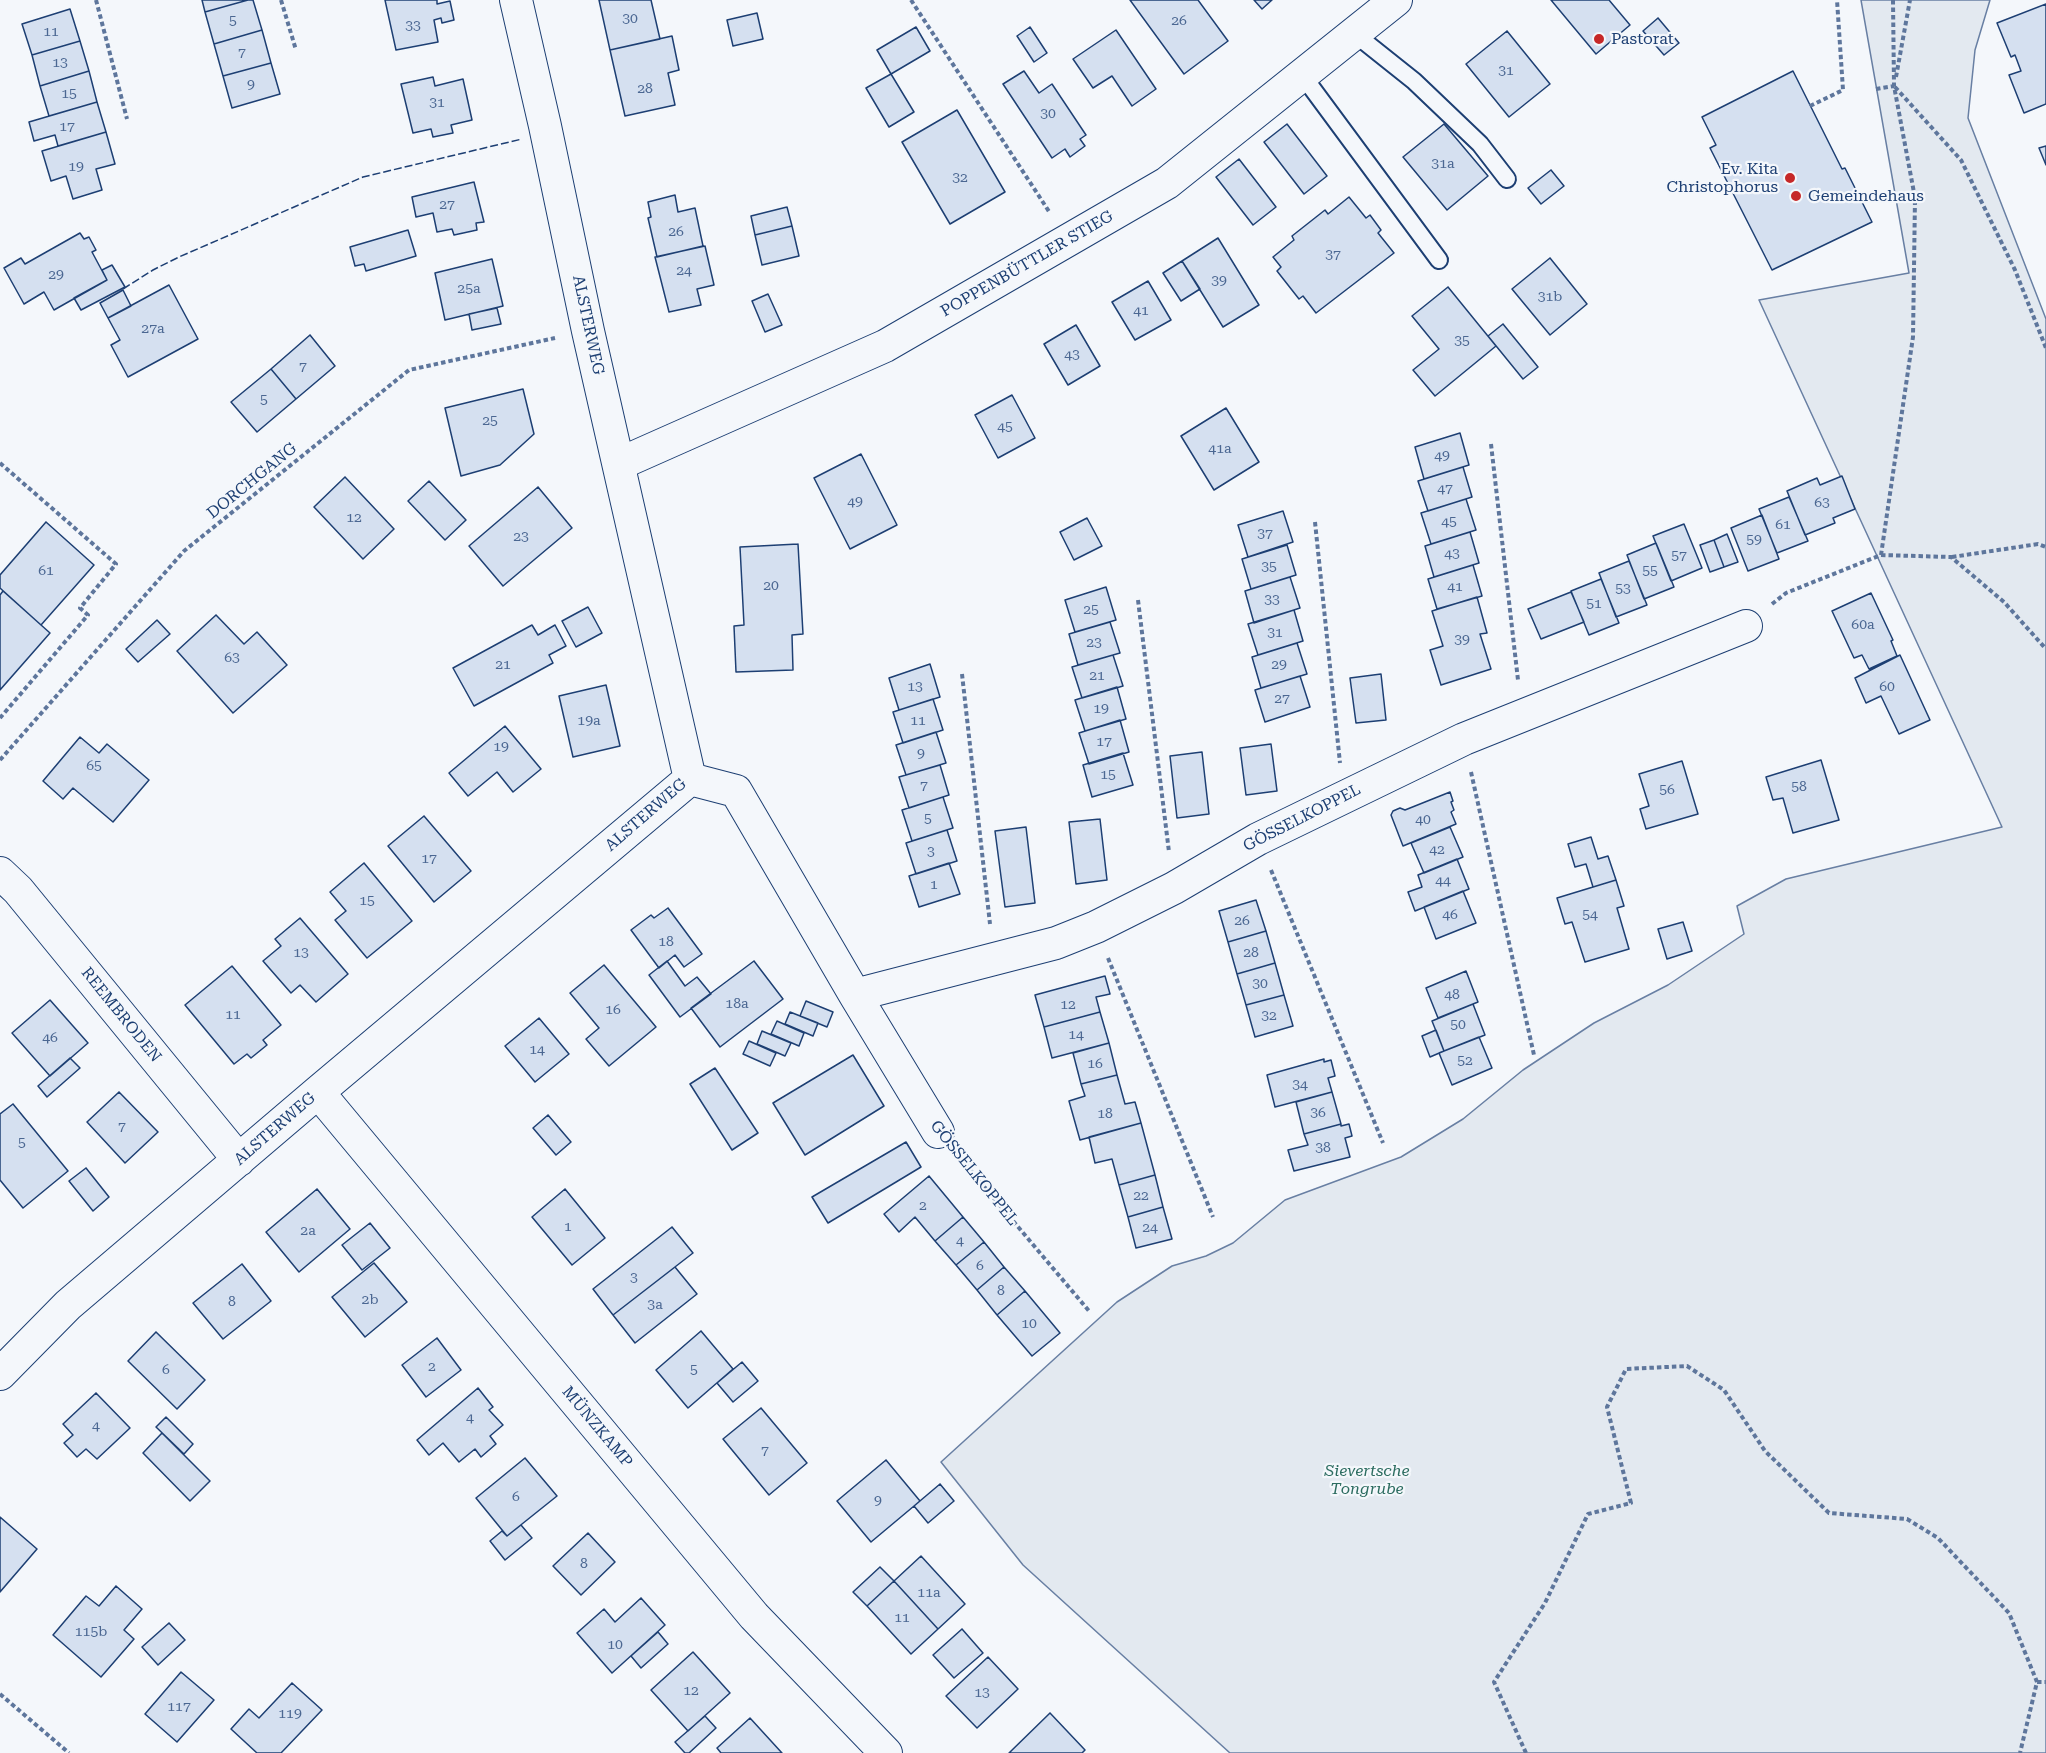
<!DOCTYPE html>
<meta charset="utf-8">
<style>
body{margin:0}
canvas{display:block;background:#f4f7fb}
</style>
<canvas width="2046" height="1753"></canvas>
<script>
const context = document.querySelector('canvas').getContext('2d');
context.lineJoin = 'round';
function paint(path, color) { context.fillStyle = color; context.fill(path, 'evenodd'); }
const poly = rows => new Path2D(rows.map(r => 'M' + r).join(''));
function trace(path, color, width, dash) { context.strokeStyle = color; context.lineWidth = width; context.lineCap = dash ? 'butt' : 'round'; context.setLineDash(dash || []); context.stroke(path); }
function write(font, color, halo, rows, align = 'center') {
  context.font = font + ' "Roboto Serif",serif'; context.lineWidth = 4.5; context.setLineDash([]); context.textBaseline = 'middle'; context.strokeStyle = halo; context.fillStyle = color; for (const [text, x, y, turn = 0] of rows) {
    context.save(); context.translate(x, y); context.rotate((+turn || 0) * Math.PI / 180); context.textAlign = isNaN(turn) ? turn : align; if (halo) context.strokeText(text, 0, 0); context.fillText(text, 0, 0); context.restore();
  }
}
const green = poly([
 [1861,0,1990,0,1975,50,1968,118,2046,319,2046,1753,1230,1753,1023,1565,941,1462,1117,1302,1172,1266,1206,1256,1233,1243,1285,1200,1401,1157,1463,1119,1523,1070,1594,1023,1668,985,1744,934,1737,906,1786,879,2002,827,1759,300,1909,273,1861,0]
]);
paint(green, '#e3e9f0');
trace(green, '#687fa3', 1.5);
const building = poly([
 [202,0,248,0,205,12,202,0],
 [248,0,253,0,262,30,214,44,205,12,248,0],
 [385,0,437,0,437,4,450,1,454,20,442,23,441,18,434,20,438,42,396,50,385,0],
 [599,0,651,0,660,39,610,50,599,0],
 [1130,0,1198,0,1228,41,1184,74,1130,0],
 [1254,0,1272,0,1262,9,1254,0],
 [1551,0,1609,0,1630,25,1596,54,1551,0],
 [2046,4,2046,104,2024,113,2009,75,2021,71,2015,55,2011,57,1997,23,2046,4],
 [70,9,80,41,32,55,22,24,70,9],
 [757,13,763,39,733,46,727,20,757,13],
 [1658,18,1679,43,1664,55,1643,31,1658,18],
 [916,27,930,51,891,74,877,50,916,27],
 [1030,27,1047,53,1034,62,1017,36,1030,27],
 [262,30,271,63,223,76,214,44,262,30],
 [1116,30,1156,89,1132,106,1112,76,1093,88,1073,59,1116,30],
 [1507,31,1550,84,1509,117,1466,64,1507,31],
 [672,36,679,70,668,73,675,105,625,116,610,50,672,36],
 [80,41,89,71,40,86,32,55,80,41],
 [271,63,280,94,232,108,223,76,271,63],
 [89,71,97,102,49,116,40,86,89,71],
 [1024,71,1039,93,1052,84,1086,135,1080,139,1085,146,1070,157,1065,149,1052,158,1003,84,1024,71],
 [1793,71,1842,169,1845,168,1872,222,1772,270,1710,148,1716,145,1702,117,1793,71],
 [891,74,914,112,889,127,866,88,891,74],
 [433,77,435,86,463,79,472,120,451,125,453,133,433,137,431,129,413,133,401,84,433,77],
 [97,102,106,132,58,146,55,135,34,141,29,122,97,102],
 [957,110,1005,192,950,224,902,142,957,110],
 [1287,124,1327,176,1304,194,1264,142,1287,124],
 [1444,124,1488,176,1447,210,1403,157,1444,124],
 [106,132,115,164,96,169,102,190,73,199,66,176,51,181,42,151,106,132],
 [2046,146,2046,165,2039,148,2046,146],
 [1239,159,1276,207,1253,225,1216,177,1239,159],
 [1551,170,1564,186,1541,204,1528,188,1551,170],
 [474,182,484,222,476,223,477,230,454,235,452,229,437,232,433,213,416,217,412,197,474,182],
 [675,195,678,212,695,208,703,246,657,257,648,218,651,217,648,202,675,195],
 [1349,197,1366,218,1370,215,1381,230,1378,233,1394,253,1316,313,1303,296,1299,299,1277,271,1281,267,1273,257,1294,240,1292,236,1325,210,1328,214,1349,197],
 [787,207,792,226,755,235,751,216,787,207],
 [792,226,799,256,762,265,755,235,792,226],
 [408,230,416,256,366,271,364,264,355,266,350,247,408,230],
 [80,233,84,239,89,237,96,250,92,252,107,280,54,310,44,292,24,304,4,268,21,258,25,264,80,233],
 [1218,238,1259,305,1223,327,1182,261,1218,238],
 [705,246,714,285,697,289,701,305,669,312,655,257,705,246],
 [1550,258,1587,304,1550,335,1512,289,1550,258],
 [492,259,503,306,445,320,435,273,492,259],
 [1182,261,1200,289,1181,301,1163,273,1182,261],
 [112,265,125,287,81,310,74,298,107,280,102,270,112,265],
 [1148,281,1171,320,1135,340,1112,302,1148,281],
 [169,285,198,339,128,377,111,345,120,340,108,318,169,285],
 [1448,287,1496,346,1435,396,1413,370,1439,349,1412,316,1448,287],
 [123,290,131,306,108,318,100,303,123,290],
 [768,294,782,325,765,332,752,301,768,294],
 [497,308,501,324,472,330,469,314,497,308],
 [1503,324,1538,367,1523,379,1488,336,1503,324],
 [1076,325,1100,366,1068,385,1044,344,1076,325],
 [310,335,335,366,296,399,271,369,310,335],
 [271,369,296,399,257,432,231,402,271,369],
 [523,389,534,434,500,465,461,476,445,408,523,389],
 [1012,395,1035,438,998,458,975,415,1012,395],
 [1226,408,1259,462,1214,490,1181,436,1226,408],
 [1460,433,1469,465,1424,479,1415,447,1460,433],
 [861,454,897,525,850,549,814,478,861,454],
 [1463,467,1472,497,1428,511,1418,481,1463,467],
 [1842,476,1855,509,1833,518,1835,523,1805,535,1787,491,1817,478,1820,485,1842,476],
 [345,477,394,529,363,559,314,507,345,477],
 [429,481,466,520,445,540,408,501,429,481],
 [538,487,572,528,503,586,469,546,538,487],
 [1789,497,1808,541,1777,553,1759,509,1789,497],
 [1466,499,1476,530,1431,544,1421,513,1466,499],
 [1283,511,1293,542,1248,557,1238,525,1283,511],
 [1762,515,1779,559,1748,571,1731,528,1762,515],
 [1087,518,1102,546,1074,560,1060,532,1087,518],
 [46,522,94,565,41,625,0,588,0,575,46,522],
 [1684,524,1702,568,1671,581,1653,536,1684,524],
 [1470,532,1479,563,1434,577,1425,546,1470,532],
 [1727,534,1738,562,1724,567,1714,540,1727,534],
 [1714,540,1724,567,1710,572,1700,545,1714,540],
 [1656,543,1674,587,1644,599,1627,555,1656,543],
 [798,544,803,634,792,635,793,670,736,672,734,626,744,625,740,547,798,544],
 [1287,545,1296,575,1251,589,1242,559,1287,545],
 [1629,561,1647,605,1616,617,1599,573,1629,561],
 [1473,565,1482,596,1437,609,1428,579,1473,565],
 [1290,577,1300,608,1254,623,1245,591,1290,577],
 [1601,579,1619,623,1589,635,1571,591,1601,579],
 [1106,587,1116,620,1075,632,1065,600,1106,587],
 [3,591,50,633,0,690,0,595,3,591],
 [1571,592,1584,622,1541,639,1528,609,1571,592],
 [1871,593,1893,640,1891,641,1897,656,1869,669,1862,655,1854,658,1832,611,1871,593],
 [1477,597,1487,633,1480,634,1491,669,1441,685,1430,650,1443,646,1432,611,1477,597],
 [588,607,602,633,576,647,562,621,588,607],
 [1294,610,1303,641,1258,655,1248,624,1294,610],
 [216,615,244,644,257,632,287,665,233,713,177,651,216,615],
 [157,620,170,634,138,662,126,649,157,620],
 [1110,622,1120,653,1078,665,1069,634,1110,622],
 [532,625,538,635,555,625,566,646,549,655,553,663,474,706,453,668,532,625],
 [1297,643,1307,674,1261,688,1252,657,1297,643],
 [1113,655,1123,686,1082,698,1072,667,1113,655],
 [1900,655,1930,720,1899,734,1881,696,1866,703,1855,678,1900,655],
 [930,664,940,697,899,710,889,678,930,664],
 [1381,674,1386,720,1356,723,1350,678,1381,674],
 [1300,676,1310,707,1265,722,1255,690,1300,676],
 [606,685,620,746,573,757,559,696,606,685],
 [1117,687,1126,719,1085,731,1075,700,1117,687],
 [933,699,943,730,903,743,893,712,933,699],
 [1120,720,1129,752,1089,764,1079,733,1120,720],
 [505,726,541,769,513,792,497,772,468,796,449,773,505,726],
 [936,732,946,763,906,775,896,745,936,732],
 [80,737,99,753,107,744,149,780,113,822,73,788,63,799,43,781,80,737],
 [1271,744,1277,791,1246,795,1240,748,1271,744],
 [1202,752,1209,814,1177,818,1170,756,1202,752],
 [1123,753,1133,785,1092,797,1083,765,1123,753],
 [1821,760,1839,820,1793,833,1783,798,1773,800,1766,777,1821,760],
 [1682,761,1698,814,1646,829,1640,809,1649,806,1639,774,1682,761],
 [940,765,949,795,909,808,899,777,940,765],
 [1450,792,1453,801,1451,802,1454,810,1451,812,1456,824,1403,846,1391,815,1393,811,1400,808,1405,810,1450,792],
 [943,797,953,828,912,841,902,810,943,797],
 [424,816,471,871,434,902,388,846,424,816],
 [1100,819,1107,880,1076,884,1069,822,1100,819],
 [1026,827,1035,903,1005,907,995,831,1026,827],
 [1450,827,1463,857,1424,873,1411,843,1450,827],
 [947,830,957,861,916,874,906,843,947,830],
 [1591,837,1598,859,1608,856,1616,880,1593,887,1586,864,1575,867,1568,844,1591,837],
 [1457,859,1469,889,1415,911,1408,892,1422,887,1418,875,1457,859],
 [364,863,412,921,367,958,335,920,346,911,330,892,364,863],
 [949,863,960,894,919,907,909,876,949,863],
 [1616,880,1624,906,1617,908,1629,949,1585,962,1572,922,1565,924,1557,898,1616,880],
 [1463,891,1476,923,1436,939,1424,907,1463,891],
 [1256,900,1266,931,1228,942,1219,911,1256,900],
 [668,908,702,954,684,967,675,955,659,968,631,930,651,915,654,918,668,908],
 [300,918,348,974,316,1002,300,985,291,993,263,961,281,946,275,939,300,918],
 [1683,922,1692,951,1667,959,1658,929,1683,922],
 [1266,931,1275,963,1237,974,1228,942,1266,931],
 [667,961,685,986,697,977,711,994,680,1017,649,975,667,961],
 [754,961,783,999,720,1047,691,1008,754,961],
 [1275,963,1284,995,1246,1005,1237,974,1275,963],
 [604,965,656,1027,609,1066,586,1039,599,1028,570,993,604,965],
 [232,966,281,1025,263,1040,267,1045,251,1058,247,1054,234,1064,185,1005,232,966],
 [1466,971,1478,1002,1438,1018,1426,988,1466,971],
 [1105,976,1110,994,1096,997,1100,1012,1044,1027,1035,995,1105,976],
 [1284,995,1293,1026,1255,1037,1246,1005,1284,995],
 [50,1000,88,1043,50,1076,12,1033,50,1000],
 [806,1001,833,1012,827,1027,800,1016,806,1001],
 [1473,1004,1485,1035,1444,1051,1432,1021,1473,1004],
 [790,1012,818,1023,813,1036,785,1024,790,1012],
 [1100,1012,1109,1043,1052,1058,1044,1027,1100,1012],
 [539,1018,569,1054,535,1082,505,1046,539,1018],
 [777,1021,804,1033,799,1046,771,1034,777,1021],
 [1436,1030,1444,1051,1430,1057,1422,1036,1436,1030],
 [762,1031,791,1043,785,1056,757,1044,762,1031],
 [1479,1037,1492,1068,1452,1085,1439,1053,1479,1037],
 [749,1041,776,1053,770,1066,743,1054,749,1041],
 [1109,1043,1117,1075,1081,1084,1073,1053,1109,1043],
 [853,1055,884,1106,805,1155,773,1103,853,1055],
 [70,1058,80,1068,47,1097,38,1086,70,1058],
 [1324,1059,1324,1062,1331,1060,1335,1076,1328,1078,1332,1092,1275,1107,1267,1075,1324,1059],
 [715,1068,758,1133,732,1150,690,1084,715,1068],
 [1117,1075,1125,1104,1135,1102,1141,1123,1080,1140,1069,1101,1085,1096,1081,1084,1117,1075],
 [119,1092,158,1132,125,1163,87,1122,119,1092],
 [1332,1092,1341,1124,1304,1134,1296,1102,1332,1092],
 [13,1104,68,1171,23,1208,0,1180,0,1114,13,1104],
 [548,1115,571,1142,556,1155,533,1128,548,1115],
 [1141,1123,1155,1175,1119,1185,1112,1159,1095,1163,1089,1137,1141,1123],
 [1341,1124,1341,1126,1349,1124,1352,1136,1345,1138,1350,1157,1294,1171,1288,1150,1308,1145,1304,1134,1341,1124],
 [906,1142,921,1167,828,1223,812,1197,906,1142],
 [86,1168,109,1197,93,1211,69,1181,86,1168],
 [1155,1175,1163,1207,1128,1217,1119,1185,1155,1175],
 [929,1176,963,1217,935,1241,915,1217,899,1232,884,1214,929,1176],
 [317,1189,350,1229,299,1272,266,1232,317,1189],
 [565,1189,605,1238,572,1265,532,1217,565,1189],
 [1163,1207,1172,1239,1136,1248,1128,1217,1163,1207],
 [963,1217,984,1242,956,1265,935,1241,963,1217],
 [370,1223,390,1248,362,1270,342,1245,370,1223],
 [672,1227,693,1253,613,1315,593,1289,672,1227],
 [984,1242,1004,1267,977,1290,956,1265,984,1242],
 [374,1263,407,1302,365,1337,332,1297,374,1263],
 [242,1264,271,1301,223,1339,193,1303,242,1264],
 [675,1267,697,1294,635,1343,613,1315,675,1267],
 [1004,1267,1025,1291,997,1315,977,1290,1004,1267],
 [1025,1291,1060,1333,1032,1356,997,1315,1025,1291],
 [701,1331,733,1369,688,1408,656,1370,701,1331],
 [156,1332,205,1380,177,1409,128,1361,156,1332],
 [437,1338,461,1370,426,1397,402,1365,437,1338],
 [742,1362,758,1381,733,1402,717,1383,742,1362],
 [478,1388,493,1407,489,1410,503,1425,490,1436,496,1444,481,1457,475,1449,459,1462,443,1443,429,1455,417,1440,478,1388],
 [96,1393,130,1428,97,1459,86,1449,77,1457,64,1443,73,1435,63,1424,96,1393],
 [761,1408,807,1463,769,1495,723,1439,761,1408],
 [166,1417,193,1444,184,1454,156,1427,166,1417],
 [162,1433,210,1481,190,1501,143,1453,162,1433],
 [525,1458,557,1496,507,1536,476,1498,525,1458],
 [886,1460,920,1501,871,1542,837,1501,886,1460],
 [940,1484,954,1501,928,1523,914,1506,940,1484],
 [0,1517,37,1549,0,1592,0,1517],
 [521,1525,532,1538,505,1560,490,1541,502,1531,507,1536,521,1525],
 [588,1533,615,1562,581,1595,553,1566,588,1533],
 [921,1556,965,1604,938,1629,894,1581,921,1556],
 [880,1567,894,1581,867,1606,853,1592,880,1567],
 [894,1581,938,1629,911,1654,867,1606,894,1581],
 [116,1586,142,1609,124,1630,134,1639,101,1677,53,1635,86,1596,99,1606,116,1586],
 [641,1598,665,1625,612,1673,577,1633,604,1609,615,1622,641,1598],
 [169,1623,185,1640,158,1665,142,1647,169,1623],
 [962,1629,983,1653,954,1678,933,1655,962,1629],
 [658,1632,668,1644,641,1668,631,1656,658,1632],
 [693,1652,730,1693,688,1731,651,1690,693,1652],
 [988,1657,1018,1689,977,1728,946,1696,988,1657],
 [181,1672,214,1700,177,1742,145,1714,181,1672],
 [292,1683,322,1710,281,1753,257,1753,231,1729,249,1709,259,1718,292,1683],
 [1050,1713,1085,1750,1082,1753,1009,1753,1050,1713],
 [705,1716,716,1728,689,1753,685,1753,675,1742,705,1716],
 [750,1718,782,1753,721,1753,717,1748,750,1718]
]);
paint(building, '#d5e0f0');
trace(building, '#1d3f73', 1.5);
const service = poly([
 [1355,34,1414,81,1480,144,1507,179],
 [1303,76,1439,260]
]);
const minor = poly([
 [516,0,545,126,588,331,690,779],
 [619,464,885,346,1167,183,1396,0],
 [690,779,736,791,855,995,1056,943,1096,927,1174,888,1258,839,1464,739,1746,626],
 [0,873,18,890,239,1160],
 [855,995,938,1132],
 [318,1092,754,1616,886,1753],
 [0,1374,68,1305,318,1092,690,779]
]);
trace(service, '#1d3f73', 20);
trace(minor, '#1d3f73', 34);
trace(poly([
 [96,0,127,119],
 [281,0,296,50],
 [911,0,1050,213],
 [1896,77,1910,0],
 [1895,87,1961,160,2015,270,2046,348],
 [1876,89,1894,86],
 [1810,106,1843,90,1837,0],
 [1491,444,1518,680],
 [0,463,116,564,80,608,88,615,0,718],
 [1315,522,1340,763],
 [1881,555,1951,557,2004,602,2046,649],
 [1952,557,2038,544,2046,547],
 [1138,600,1169,852],
 [1772,604,1786,593,1881,555,1913,337,1915,198,1894,86,1893,0],
 [962,674,990,924],
 [0,760,184,551,409,370,555,338],
 [1471,772,1534,1055],
 [1271,870,1383,1143],
 [1108,958,1213,1217],
 [960,1158,1089,1311],
 [2037,1682,2046,1682],
 [0,1694,69,1753],
 [1526,1753,1494,1682,1545,1603,1588,1514,1631,1503,1607,1407,1626,1369,1687,1366,1724,1390,1765,1451,1829,1513,1907,1519,1938,1538,2009,1613,2037,1682,2020,1753]
]), '#5e769c', 4, [4.5, 3]);
trace(service, '#f4f7fb', 16);
trace(minor, '#f4f7fb', 32);
trace(poly([
 [123,289,153,270,179,257,363,177,522,139]
]), '#1d3f73', 1.5, [8, 3]);
for (const [x, y, r, color] of [
 [1599,39,6,"#c62828"],
 [1790,178,6,"#c62828"],
 [1796,196,6,"#c62828"]
]) { const dot = new Path2D(); dot.arc(x, y, r, 0, 2 * Math.PI); context.fillStyle = color; context.fill(dot); trace(dot, '#f4f7fb', 2); }
write('14px', '#4b6792', null, [
 ["30",630,19],
 ["5",233,21],
 ["26",1179,21],
 ["33",413,26],
 ["11",51,32],
 ["7",242,53],
 ["13",60,63],
 ["31",1506,71],
 ["9",251,85],
 ["28",645,89],
 ["15",69,94],
 ["31",437,103],
 ["30",1048,114],
 ["17",67,127],
 ["31a",1443,164],
 ["19",76,167],
 ["32",960,178],
 ["27",447,205],
 ["26",676,232],
 ["37",1333,255],
 ["24",684,271],
 ["29",56,275],
 ["39",1219,281],
 ["25a",469,289],
 ["31b",1550,297],
 ["41",1141,311],
 ["27a",153,329],
 ["35",1462,341],
 ["43",1072,355],
 ["7",303,367],
 ["5",264,400],
 ["25",490,421],
 ["45",1005,427],
 ["41a",1220,449],
 ["49",1442,456],
 ["47",1445,489],
 ["49",855,502],
 ["63",1822,503],
 ["12",354,518],
 ["45",1449,522],
 ["61",1783,525],
 ["37",1265,534],
 ["23",521,537],
 ["59",1754,540],
 ["43",1452,554],
 ["57",1679,556],
 ["35",1269,567],
 ["61",46,571],
 ["55",1650,571],
 ["20",771,586],
 ["41",1455,587],
 ["53",1623,589],
 ["33",1272,600],
 ["51",1594,604],
 ["25",1091,610],
 ["60a",1863,625],
 ["31",1275,633],
 ["39",1462,640],
 ["23",1094,643],
 ["63",232,658],
 ["21",503,665],
 ["29",1279,665],
 ["21",1097,676],
 ["13",915,687],
 ["60",1887,687],
 ["27",1282,699],
 ["19",1101,709],
 ["19a",589,721],
 ["11",918,721],
 ["17",1104,742],
 ["19",501,747],
 ["9",921,754],
 ["65",94,766],
 ["15",1108,775],
 ["7",924,786],
 ["58",1799,787],
 ["56",1667,790],
 ["5",928,819],
 ["40",1423,820],
 ["42",1437,850],
 ["3",931,852],
 ["17",429,859],
 ["44",1443,881],
 ["1",934,885],
 ["15",367,901],
 ["46",1450,915],
 ["54",1590,915],
 ["26",1242,921],
 ["18",666,942],
 ["13",301,953],
 ["28",1251,953],
 ["30",1260,984],
 ["48",1452,995],
 ["18a",737,1004],
 ["12",1068,1005],
 ["16",613,1010],
 ["11",233,1015],
 ["32",1269,1016],
 ["50",1458,1025],
 ["14",1076,1035],
 ["46",50,1038],
 ["14",537,1050],
 ["52",1465,1061],
 ["16",1095,1064],
 ["34",1300,1085],
 ["36",1318,1113],
 ["18",1105,1114],
 ["7",122,1127],
 ["5",22,1143],
 ["38",1323,1148],
 ["22",1141,1196],
 ["2",923,1206],
 ["1",568,1227],
 ["24",1150,1228],
 ["2a",308,1231],
 ["4",960,1241],
 ["6",980,1266],
 ["3",634,1278],
 ["8",1001,1291],
 ["2b",370,1300],
 ["8",232,1302],
 ["3a",655,1305],
 ["10",1029,1324],
 ["2",432,1367],
 ["6",166,1370],
 ["5",694,1370],
 ["4",470,1418],
 ["4",96,1426],
 ["7",765,1451],
 ["6",516,1497],
 ["9",878,1501],
 ["8",584,1564],
 ["11a",929,1593],
 ["11",902,1618],
 ["115b",91,1632],
 ["10",615,1645],
 ["12",691,1691],
 ["13",982,1693],
 ["117",179,1707],
 ["119",290,1714]
]);
write('16px', '#1d3f73', '#f4f7fb', [
 ["Pastorat",1611,39],
 ["Ev. Kita",1778,169,"right"],
 ["Christophorus",1778,187,"right"],
 ["Gemeindehaus",1808,196]
], 'left');
write('16px', '#1d3f73', '#f4f7fb', [
 ["POPPENBÜTTLER STIEG",1027,264,-30],
 ["ALSTERWEG",588,325,78],
 ["DORCHGANG",252,481,-39],
 ["ALSTERWEG",646,815,-41],
 ["GÖSSELKOPPEL",1302,818,-27],
 ["REEMBRODEN",121,1015,51],
 ["ALSTERWEG",275,1129,-41],
 ["GÖSSELKOPPEL",974,1173,51],
 ["MÜNZKAMP",597,1427,50]
]);
write('italic 16px', '#2c6c60', '#f4f7fb', [
 ["Sievertsche",1367,1471],
 ["Tongrube",1367,1489]
]);
</script>
